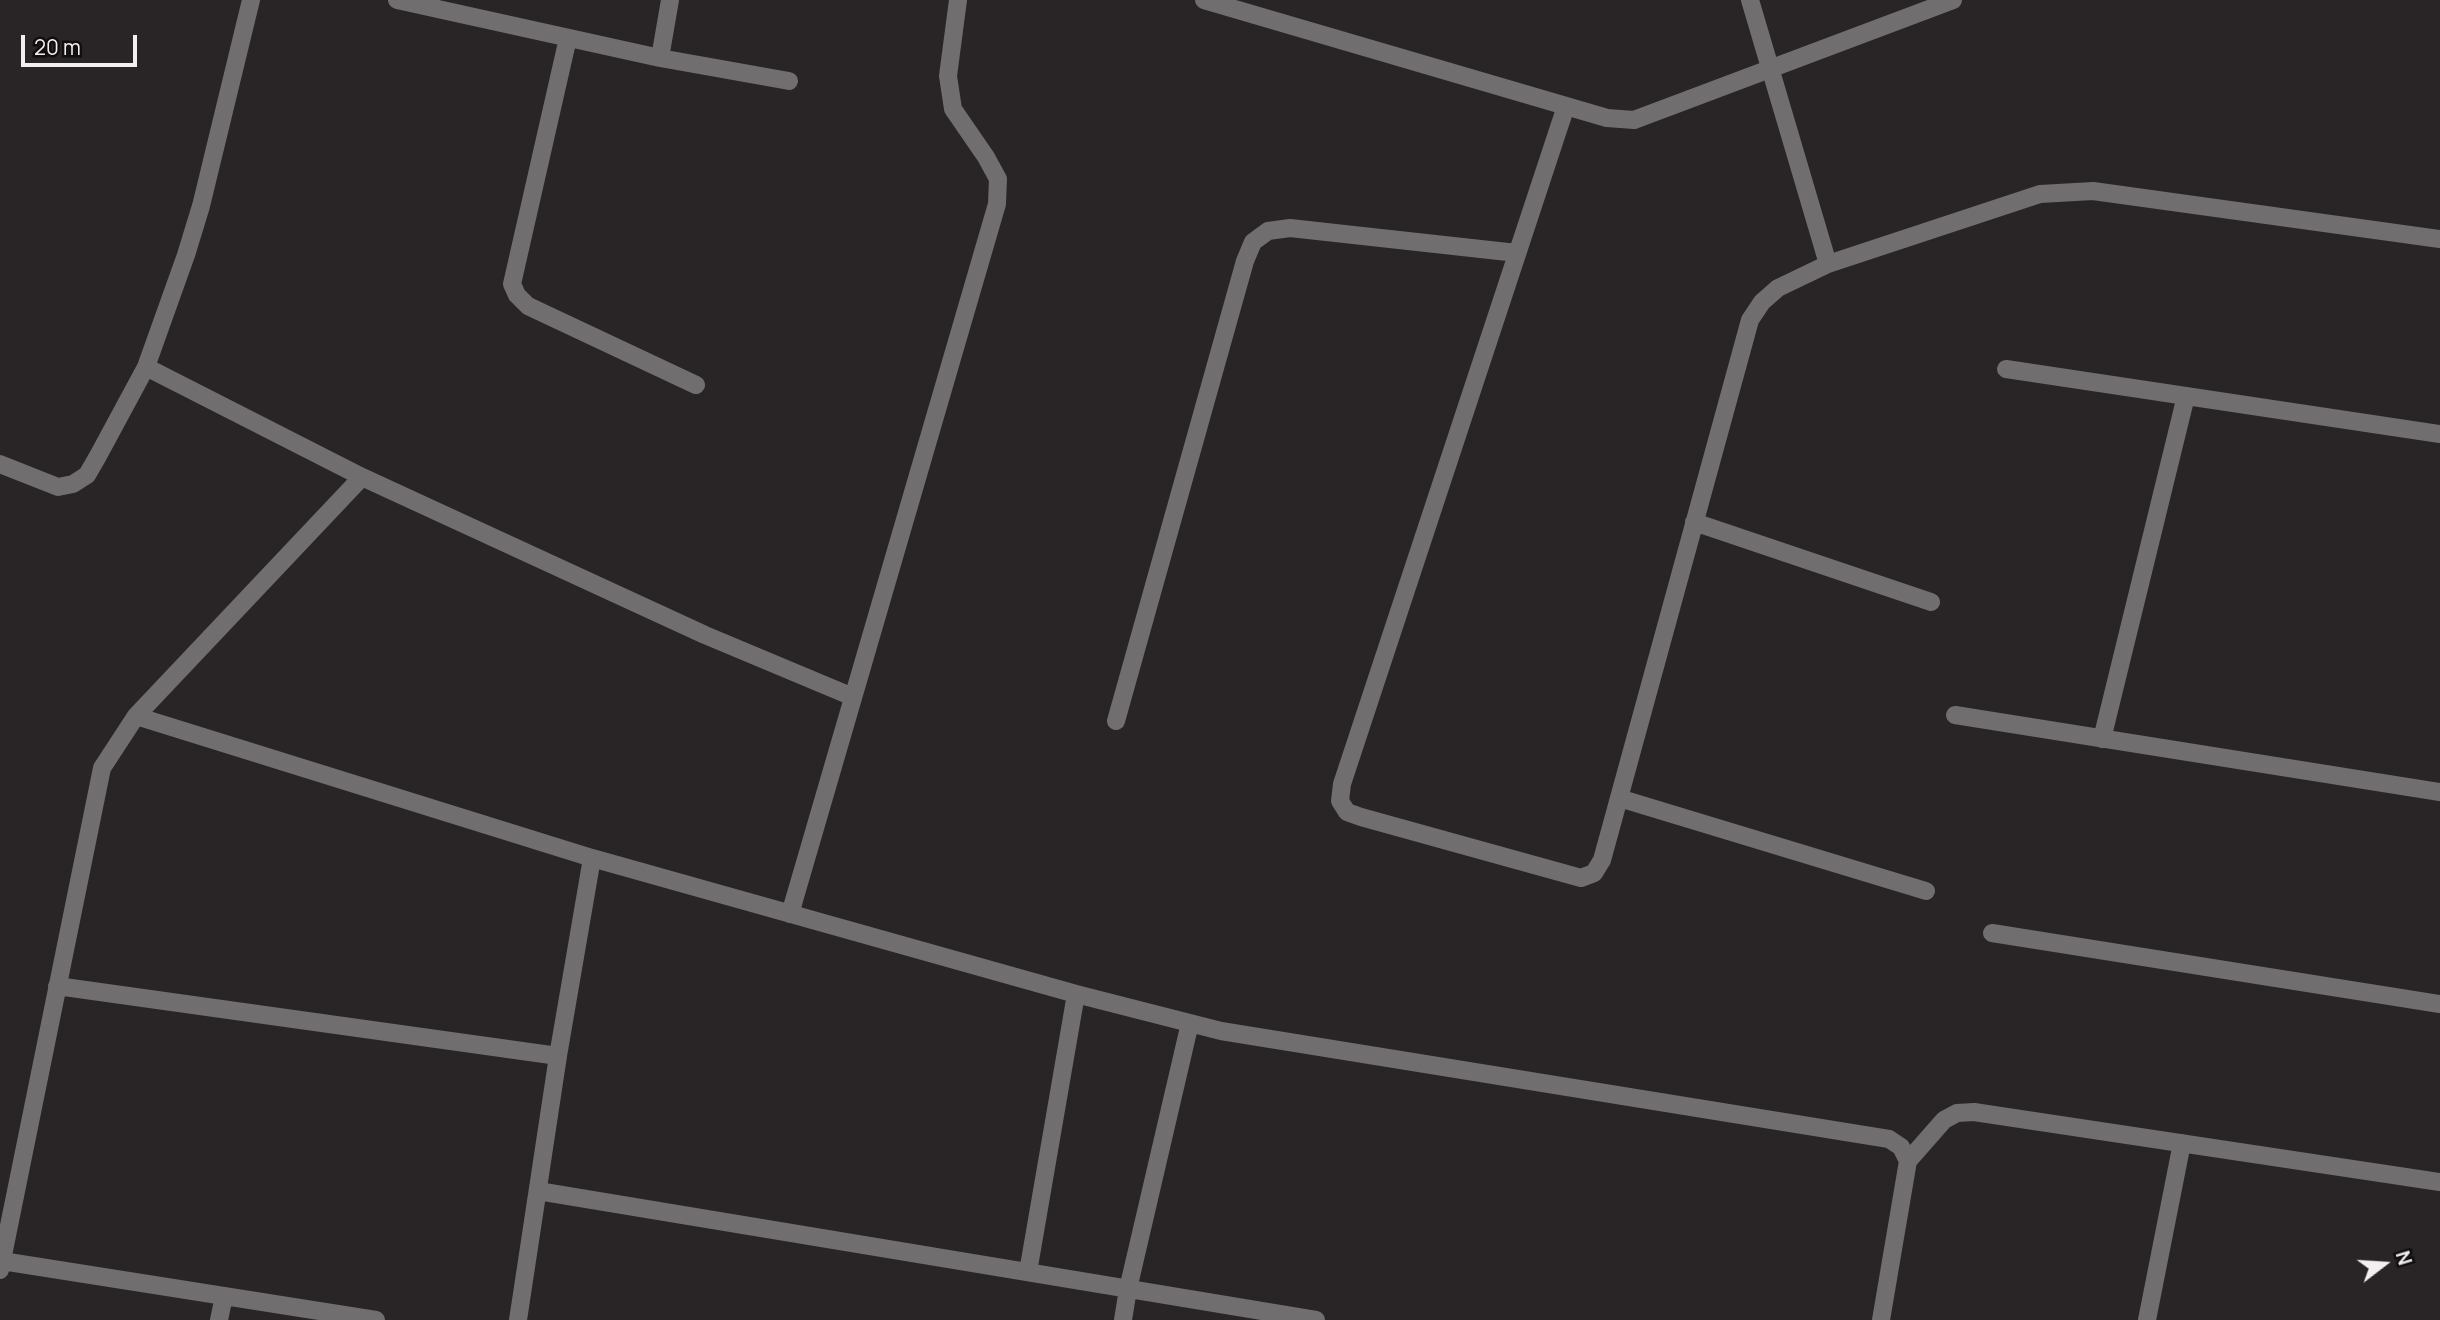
<!DOCTYPE html>
<style>
body{margin:0}
#map{position:relative;width:2440px;height:1320px;overflow:hidden;background:#292426;font-family:Manrope,sans-serif}
canvas{display:block}
.north{position:absolute;left:2349px;top:1229px;width:70px;height:70px;-webkit-text-stroke:5px #100e0f;paint-order:stroke;rotate:73deg;font-size:19px;font-weight:700;line-height:28px;text-align:center;color:#f3eff0}
.north::after{content:'';display:block;margin:auto;width:24px;height:32px;background:#f3eff0;clip-path:polygon(50% 0,100% 100%,50% 72%,0 100%)}
.scale{position:absolute;left:21px;top:35px;width:116px;height:32px;box-sizing:border-box;border:4px solid #f3eff0;border-top:0;padding-left:9px;font-size:21px;line-height:24px;white-space:nowrap;color:#f3eff0;-webkit-text-stroke:5px #100e0f;paint-order:stroke}
</style>
<div id="map">
<canvas width="2440" height="1320"></canvas>
<div class="north">N</div>
<div class="scale">20 m</div>
</div>
<script>
const context = document.querySelector('canvas').getContext('2d');
context.lineJoin = 'round';
const poly = rows => new Path2D(rows.map(r => 'M' + r).join(''));
function trace(path, color, width, dash) { context.strokeStyle = color; context.lineWidth = width; context.lineCap = dash ? 'butt' : 'round'; context.setLineDash(dash || []); context.stroke(path); }
trace(poly([
 [397,0,660,58,789,81],
 [1204,0,1607,118,1634,120,1953,0],
 [1750,0,1828,264],
 [568,38,512,284,517,295,528,306,696,385],
 [660,58,670,0],
 [1566,106,1342,784,1340,801,1347,812,1361,817,1581,878,1594,873,1602,860,1750,320,1762,302,1778,288,1828,264,2040,194,2093,191,2440,239],
 [146,367,362,477,705,635,853,697],
 [2006,369,2440,434],
 [0,464,58,487,73,484,87,475,98,456,146,367,186,255,201,206,251,0],
 [1694,522,1931,602],
 [1955,715,2440,792],
 [136,716,592,858,1076,994,1221,1031,1889,1139,1901,1147,1908,1161,1881,1320],
 [1116,721,1245,261,1253,242,1268,231,1290,228,1517,253],
 [2102,739,2186,396],
 [1619,798,1926,891],
 [790,914,997,204,998,179,986,157,953,109,948,76,958,0],
 [1992,933,2440,1004],
 [57,986,558,1056],
 [1908,1161,1944,1120,1957,1113,1974,1112,2440,1182],
 [538,1191,1316,1320],
 [2,1261,376,1320],
 [0,1270,102,768,136,716,362,477],
 [1028,1272,1076,994],
 [219,1320,224,1296],
 [518,1320,558,1056,592,858],
 [1123,1320,1128,1289,1190,1023],
 [2147,1320,2182,1143]
]), '#716e6f', 18);
</script>
